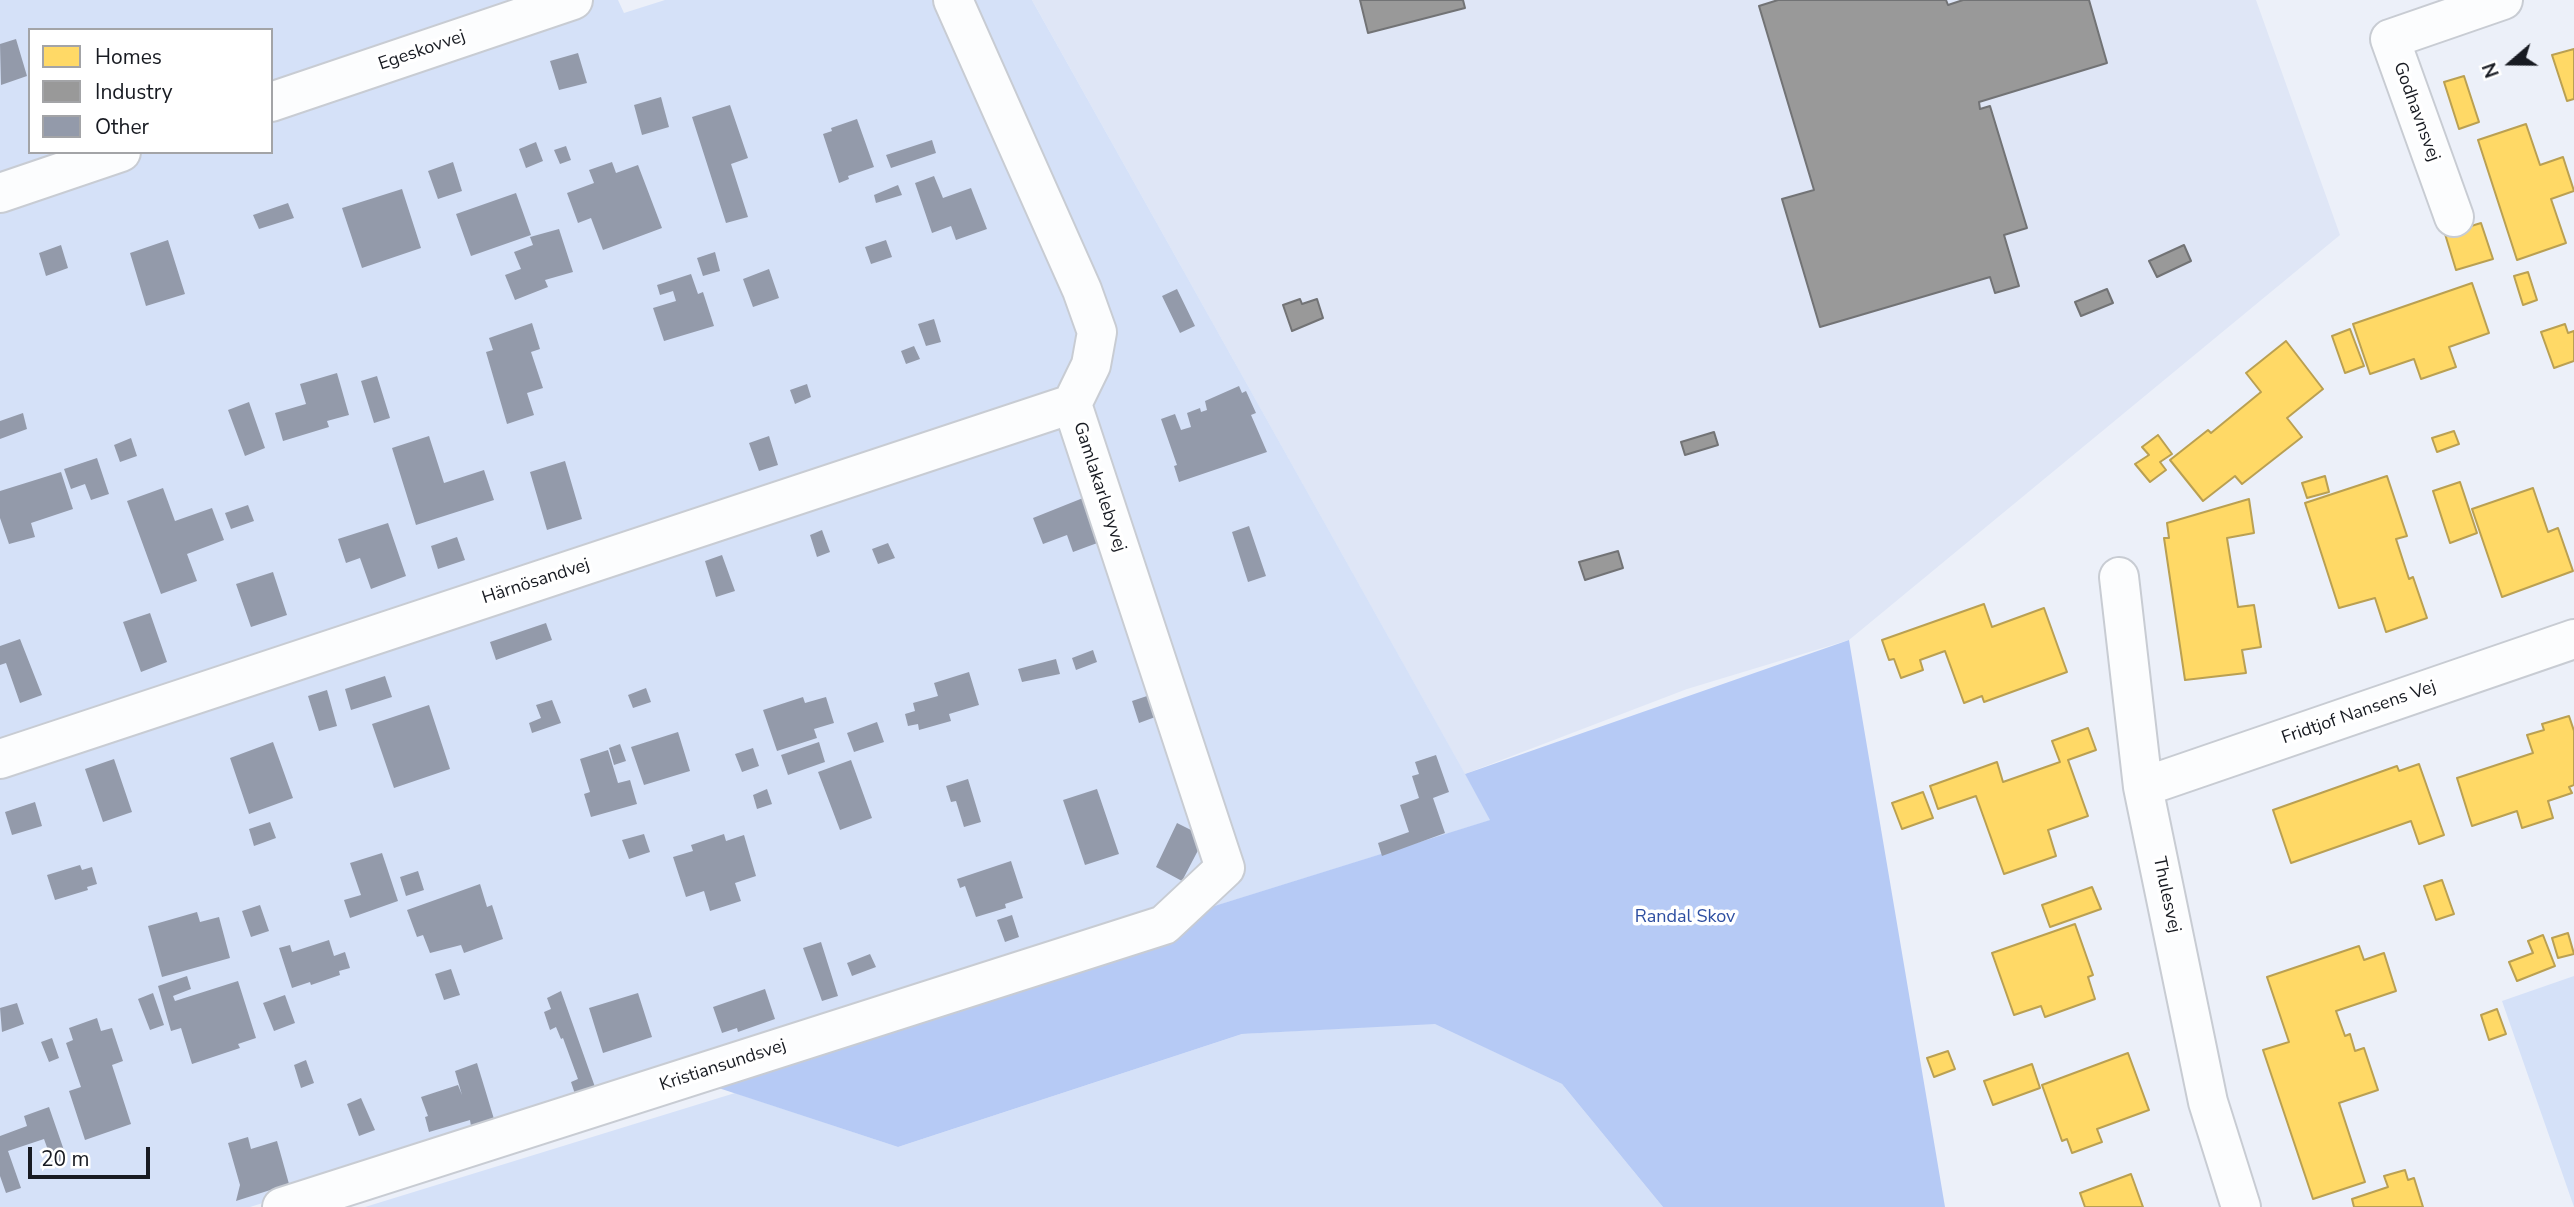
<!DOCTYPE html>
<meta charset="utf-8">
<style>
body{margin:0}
#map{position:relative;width:2574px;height:1207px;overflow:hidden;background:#ecf0f9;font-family:"Nunito Sans",sans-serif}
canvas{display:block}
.legend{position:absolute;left:28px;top:28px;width:245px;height:126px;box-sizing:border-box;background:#fff;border:2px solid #a3a4a7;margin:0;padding:9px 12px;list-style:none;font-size:21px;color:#181b22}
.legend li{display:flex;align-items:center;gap:14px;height:35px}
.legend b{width:35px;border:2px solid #a3a4a7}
.north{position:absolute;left:2476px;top:28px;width:70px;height:70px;-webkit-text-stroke:5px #fff;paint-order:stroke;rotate:250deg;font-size:19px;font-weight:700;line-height:28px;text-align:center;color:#181b22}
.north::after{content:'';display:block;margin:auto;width:24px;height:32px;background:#181b22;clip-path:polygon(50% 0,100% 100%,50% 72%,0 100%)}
.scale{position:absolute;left:28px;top:1147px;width:122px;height:32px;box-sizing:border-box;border:4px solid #181b22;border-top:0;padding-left:9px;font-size:21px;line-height:24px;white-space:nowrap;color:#181b22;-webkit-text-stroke:5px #fff;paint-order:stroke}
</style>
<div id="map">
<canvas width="2574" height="1207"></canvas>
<ul class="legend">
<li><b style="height:19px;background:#ffd966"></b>Homes</li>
<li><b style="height:19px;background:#999"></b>Industry</li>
<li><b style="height:19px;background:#939aaa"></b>Other</li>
</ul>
<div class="north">N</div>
<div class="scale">20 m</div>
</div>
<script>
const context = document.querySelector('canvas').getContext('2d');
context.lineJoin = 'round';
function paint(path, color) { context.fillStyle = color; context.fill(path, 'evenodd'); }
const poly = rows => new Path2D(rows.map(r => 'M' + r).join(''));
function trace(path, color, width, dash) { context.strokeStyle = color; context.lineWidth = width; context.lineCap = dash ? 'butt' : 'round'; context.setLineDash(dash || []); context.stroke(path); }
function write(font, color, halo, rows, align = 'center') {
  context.font = font + ' "Nunito Sans",sans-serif'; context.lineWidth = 7; context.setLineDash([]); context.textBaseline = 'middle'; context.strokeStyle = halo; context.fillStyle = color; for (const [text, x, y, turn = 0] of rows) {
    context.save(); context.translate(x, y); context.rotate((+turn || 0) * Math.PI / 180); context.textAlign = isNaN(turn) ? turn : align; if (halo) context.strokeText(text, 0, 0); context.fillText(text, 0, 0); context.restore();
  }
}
paint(poly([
 [1032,0,2256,0,2340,235,1849,640,1687,689,1465,774]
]), '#dfe6f6');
paint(poly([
 [0,0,618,0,624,13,665,0,1032,0,1491,820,250,1207,0,1207],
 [30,30,271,30,271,152,30,152],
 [2574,976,2574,1207,2502,1001],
 [1435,1023,1562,1084,1663,1207,365,1207,735,1093,898,1147,1242,1034]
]), '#d5e1f8');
paint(poly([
 [1849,640,1945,1207,1663,1207,1562,1084,1435,1024,1242,1034,898,1147,676,1074,1490,820,1465,774]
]), '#b6caf5');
const homes = poly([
 [2574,49,2574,99,2567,101,2552,55,2574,49],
 [2464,76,2479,122,2459,129,2444,82,2464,76],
 [2526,124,2540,165,2563,157,2574,191,2551,199,2566,243,2517,260,2478,140,2526,124],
 [2481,223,2493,259,2456,270,2445,234,2481,223],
 [2528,272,2537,300,2523,305,2514,276,2528,272],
 [2472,283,2489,333,2449,347,2456,367,2421,379,2414,359,2370,374,2353,324,2472,283],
 [2565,324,2568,333,2574,331,2574,361,2554,368,2541,332,2565,324],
 [2350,329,2364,366,2345,373,2332,336,2350,329],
 [2286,341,2323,389,2287,418,2302,437,2242,484,2235,476,2203,501,2170,460,2208,430,2211,433,2261,392,2246,373,2286,341],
 [2454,431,2459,444,2437,452,2432,438,2454,431],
 [2158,435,2172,454,2160,462,2166,470,2150,482,2135,464,2149,455,2142,447,2158,435],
 [2325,476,2329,492,2307,498,2302,483,2325,476],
 [2387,476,2407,536,2396,539,2409,579,2413,577,2427,618,2386,632,2375,598,2339,608,2305,503,2387,476],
 [2460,482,2477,533,2450,543,2433,491,2460,482],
 [2533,488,2548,532,2558,528,2573,571,2502,597,2472,509,2533,488],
 [2249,499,2254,533,2227,538,2238,607,2254,605,2261,647,2242,650,2246,673,2185,680,2164,538,2169,538,2167,523,2249,499],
 [1984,604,1992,627,2044,608,2067,672,1984,702,1982,696,1964,703,1945,651,1920,660,1923,670,1901,678,1894,659,1889,660,1882,640,1984,604],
 [2569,716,2574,731,2574,785,2569,787,2572,793,2548,801,2553,818,2522,828,2517,811,2472,826,2457,778,2533,753,2527,735,2544,730,2542,724,2569,716],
 [2088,728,2096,750,2068,760,2088,816,2048,830,2056,856,2004,874,1976,796,1938,809,1930,786,1997,762,2003,782,2060,762,2052,741,2088,728],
 [2419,764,2444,835,2419,844,2411,821,2291,863,2273,810,2397,766,2399,771,2419,764],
 [1923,792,1933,818,1902,829,1892,803,1923,792],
 [2442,880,2454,914,2436,920,2424,886,2442,880],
 [2092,887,2101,909,2050,927,2042,905,2092,887],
 [2075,924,2093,975,2088,977,2095,999,2045,1017,2041,1006,2014,1015,1992,953,2075,924],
 [2568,933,2574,954,2558,958,2552,938,2568,933],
 [2543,935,2555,966,2517,981,2509,962,2533,953,2528,941,2543,935],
 [2359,946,2364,960,2384,953,2396,991,2336,1011,2345,1036,2350,1034,2355,1051,2364,1048,2378,1090,2339,1103,2365,1182,2313,1199,2263,1050,2289,1042,2267,977,2359,946],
 [2497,1009,2506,1034,2489,1040,2481,1015,2497,1009],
 [1948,1051,1955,1069,1934,1077,1927,1058,1948,1051],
 [2128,1053,2149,1110,2097,1129,2102,1142,2072,1153,2067,1139,2062,1141,2042,1085,2128,1053],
 [2032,1064,2040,1088,1993,1105,1984,1081,2032,1064],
 [2405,1170,2408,1180,2414,1178,2423,1207,2354,1207,2352,1199,2388,1187,2384,1176,2405,1170],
 [2131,1174,2143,1207,2085,1207,2080,1193,2131,1174]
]);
paint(homes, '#ffd966');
trace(homes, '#baa052', 2);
const industry = poly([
 [1360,0,1463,0,1465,8,1368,33,1360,0],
 [1778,0,1946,0,1948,5,1963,0,2089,0,2107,63,1979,102,1980,109,1990,106,2027,228,2004,235,2019,286,1995,293,1990,277,1820,327,1782,199,1814,190,1759,6,1778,0],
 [2184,245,2191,261,2157,277,2149,261,2184,245],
 [2107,289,2113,303,2081,316,2075,302,2107,289],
 [1300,299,1302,304,1317,299,1323,318,1292,331,1283,305,1300,299],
 [1714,432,1718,445,1685,455,1681,442,1714,432],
 [1618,551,1623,568,1585,580,1579,562,1618,551]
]);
paint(industry, '#999');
trace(industry, '#727375', 2);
paint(poly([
 [16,39,27,76,1,85,0,44],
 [578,53,587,83,559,90,550,61],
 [661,97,669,127,642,135,634,105],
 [730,105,748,158,731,164,748,217,726,223,692,117],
 [857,119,874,167,848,176,849,179,839,183,823,134,832,131,831,128],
 [932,140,936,153,891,168,886,155],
 [536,142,543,161,526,168,519,149],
 [566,146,571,160,560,164,554,150],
 [453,162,462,191,438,199,428,171],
 [612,162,616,173,638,165,662,228,603,250,591,218,578,223,567,193,594,183,589,170],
 [934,176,943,198,971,188,987,229,956,240,951,226,932,233,915,183],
 [898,185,902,195,876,203,874,195],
 [402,189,421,248,362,268,342,208],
 [516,193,531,235,471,256,456,214],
 [288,203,294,218,259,229,253,215],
 [559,229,573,272,545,280,548,287,515,300,505,275,521,269,514,252,533,245,530,237],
 [168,240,185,294,146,306,130,253],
 [886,240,892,257,871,264,865,247],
 [61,245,68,268,46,276,39,253],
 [715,252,720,271,703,276,697,258],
 [769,269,779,298,753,307,743,279],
 [691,274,698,294,703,292,714,326,664,341,653,308,676,301,673,291,660,295,657,285],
 [1177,289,1195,326,1180,333,1162,296],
 [934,319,941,342,926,346,918,324],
 [532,323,540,349,531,352,543,388,527,393,534,415,507,424,486,352,493,350,489,338],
 [914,346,920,359,906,364,901,351],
 [337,373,349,415,327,421,329,427,283,441,275,413,306,404,300,384],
 [377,376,390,418,374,423,361,381],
 [807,384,811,397,795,404,790,390],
 [1239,386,1242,393,1246,391,1256,413,1251,415,1267,452,1179,482,1174,466,1177,465,1161,419,1175,414,1181,430,1191,427,1187,413,1200,408,1201,412,1207,410,1205,401],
 [249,402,265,448,245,456,228,410],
 [23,413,27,429,0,439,0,421],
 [429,436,444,483,484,470,494,500,416,525,392,448],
 [769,436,778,465,759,471,749,443],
 [131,438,137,456,120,462,114,445],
 [97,458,109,494,91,500,85,484,71,489,64,469],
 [565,461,582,519,547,530,530,472],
 [61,472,73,509,31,523,35,537,9,544,0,518,0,491],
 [163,488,175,521,212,508,224,540,187,554,197,581,161,594,127,501],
 [1083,498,1100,542,1073,552,1067,535,1043,544,1033,518],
 [248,505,254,521,231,529,225,513],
 [388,523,406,576,371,589,360,558,346,563,338,539],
 [1249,526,1266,576,1248,582,1232,532],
 [822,530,830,552,817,557,810,535],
 [457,537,465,560,438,569,431,546],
 [888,543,895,558,878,564,872,549],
 [722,555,735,591,716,597,705,561],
 [273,572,287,615,251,627,236,584],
 [150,613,167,662,141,672,123,622],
 [546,623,552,640,496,660,490,642],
 [20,639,42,695,20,703,6,663,0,665,0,646],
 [1093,650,1097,662,1076,670,1072,658],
 [1056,659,1060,674,1022,682,1018,669],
 [969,672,979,705,949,714,951,721,919,730,918,724,908,726,905,714,915,711,913,703,938,696,934,683],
 [385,676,392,697,351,710,345,689],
 [646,688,651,702,633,708,628,695],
 [327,690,337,726,319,731,308,696],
 [1150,695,1158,716,1139,723,1132,701],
 [803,697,805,703,826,697,834,723,814,729,817,738,777,751,763,710],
 [552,700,561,723,532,733,529,723,541,718,536,705],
 [429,705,450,769,394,788,372,724],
 [877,722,884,742,854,752,847,733],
 [678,732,690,771,644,785,631,747],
 [273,742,293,798,249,814,230,758],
 [819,742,825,762,788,775,781,755],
 [620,744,626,761,614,765,609,748],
 [753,748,759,766,742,772,735,754],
 [608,750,618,783,630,780,637,804,591,817,584,794,590,792,580,759],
 [1436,755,1449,792,1433,798,1445,833,1382,856,1378,843,1409,832,1400,805,1419,798,1412,776,1419,774,1415,762],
 [114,759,132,812,103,822,85,769],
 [851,760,872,818,840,830,818,772],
 [968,779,981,822,964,827,956,801,951,802,946,786],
 [767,789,772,804,757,809,753,795],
 [1097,789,1119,854,1085,865,1063,800],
 [35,802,42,826,12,835,5,812],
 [270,822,276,838,254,846,249,829],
 [1177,823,1205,837,1182,881,1156,867],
 [644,834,650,852,629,859,622,840],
 [724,834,726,841,744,835,756,876,735,883,741,901,710,911,704,891,686,897,673,857,693,851,691,845],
 [382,853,398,901,350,918,344,900,361,895,350,863],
 [1011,861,1023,898,1005,904,1006,908,976,917,965,886,960,888,957,879],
 [80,865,82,870,92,867,97,884,87,887,88,890,55,900,47,875],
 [418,871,424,890,406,896,400,877],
 [480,884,487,907,492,905,503,939,464,953,461,945,430,953,423,935,417,937,407,910],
 [260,905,269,931,251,937,242,911],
 [197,912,200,922,219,917,230,958,162,977,148,926],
 [1012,915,1019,937,1005,942,997,920],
 [329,940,334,956,345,952,350,968,339,971,340,975,311,985,310,982,292,988,279,948,290,945,292,952],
 [821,942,838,996,822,1001,803,948],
 [870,954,876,967,852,976,847,963],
 [451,969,460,995,444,1000,435,974],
 [187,976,191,989,173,996,175,1001,238,981,256,1038,238,1044,240,1048,192,1064,181,1028,171,1031,158,986],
 [765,989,775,1019,738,1032,737,1028,722,1033,713,1007],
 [561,991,595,1087,575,1094,571,1082,578,1079,563,1038,561,1039,556,1027,550,1030,544,1012,551,1009,547,998],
 [153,993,164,1025,150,1030,138,999],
 [638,993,652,1037,603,1053,589,1008],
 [285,995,295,1023,274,1031,263,1003],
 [17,1003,24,1024,2,1032,0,1008],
 [97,1018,101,1031,112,1028,123,1061,112,1065,131,1124,85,1140,69,1091,81,1087,66,1043,73,1040,69,1028],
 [52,1038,59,1058,49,1062,41,1042],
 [306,1060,314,1083,301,1088,294,1065],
 [477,1063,494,1119,471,1126,470,1120,429,1132,425,1117,428,1116,421,1097,458,1085,462,1095,455,1071],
 [361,1098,375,1130,359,1136,347,1104],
 [49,1107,67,1159,53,1164,44,1139,8,1151,21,1188,6,1193,0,1176,0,1136,27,1126,24,1116],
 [248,1137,251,1149,277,1141,289,1184,236,1201,240,1185,228,1143]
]), '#939aaa');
const street = poly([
 [2454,217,2390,39,2503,0],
 [2119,577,2143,787,2208,1102,2241,1207],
 [0,759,1072,404],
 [2143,787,2574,639],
 [282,1207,1164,925,1225,868,1072,404,1091,365,1097,332,1082,290,953,0]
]);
const secondary = poly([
 [271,102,573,0],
 [0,193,121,152]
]);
trace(street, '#c8ccd3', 42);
trace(secondary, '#c8ccd3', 42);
trace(street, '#fcfdfe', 38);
trace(secondary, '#fcfdfe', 38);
write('18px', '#181b22', '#fff', [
 ["Egeskovvej",422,51,-19],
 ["Godhavnsvej",2416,112,70],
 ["Gamlakarlebyvej",1099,487,72],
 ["Härnösandvej",536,582,-18],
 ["Fridtjof Nansens Vej",2359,713,-19],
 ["Thulesvej",2166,895,78],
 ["Kristiansundsvej",723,1066,-18]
]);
write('18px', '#2d4ea1', '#fff', [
 ["Randal Skov",1685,918]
]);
</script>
